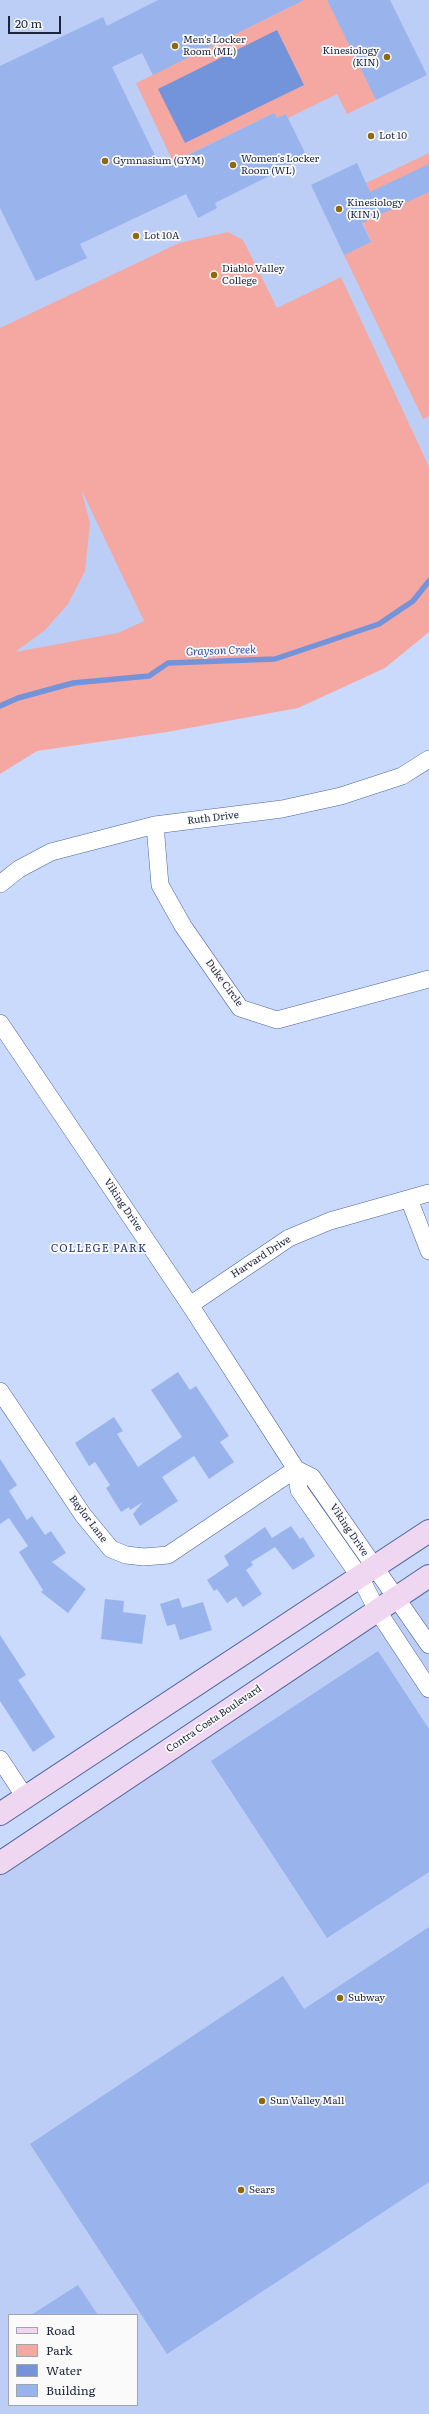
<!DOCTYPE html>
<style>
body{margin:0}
#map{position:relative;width:429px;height:2414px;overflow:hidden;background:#c9dafd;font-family:Literata,serif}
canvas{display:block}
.legend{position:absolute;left:8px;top:2314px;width:130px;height:92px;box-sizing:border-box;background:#fafafa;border:1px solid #a1a5ae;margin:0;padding:5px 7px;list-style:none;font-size:12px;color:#1b253b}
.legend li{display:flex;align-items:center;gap:8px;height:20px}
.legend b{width:20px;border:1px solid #a1a5ae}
.scale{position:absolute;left:8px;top:16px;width:53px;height:18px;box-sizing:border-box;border:2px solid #1b253b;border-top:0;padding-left:5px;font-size:12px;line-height:14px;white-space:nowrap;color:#1b253b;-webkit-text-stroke:3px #fafafa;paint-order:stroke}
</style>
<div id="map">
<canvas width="429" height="2414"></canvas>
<ul class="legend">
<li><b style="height:5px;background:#efd6f1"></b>Road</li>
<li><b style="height:11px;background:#f4a8a1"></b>Park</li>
<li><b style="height:11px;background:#7393da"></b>Water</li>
<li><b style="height:11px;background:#99b3ed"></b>Building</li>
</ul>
<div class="scale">20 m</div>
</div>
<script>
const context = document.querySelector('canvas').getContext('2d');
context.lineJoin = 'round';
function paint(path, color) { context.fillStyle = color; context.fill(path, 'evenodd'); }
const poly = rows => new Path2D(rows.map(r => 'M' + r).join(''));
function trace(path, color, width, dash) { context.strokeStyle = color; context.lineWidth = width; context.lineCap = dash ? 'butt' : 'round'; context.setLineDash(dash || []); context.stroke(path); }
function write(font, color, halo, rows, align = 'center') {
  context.font = font + ' Literata,serif'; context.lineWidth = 3.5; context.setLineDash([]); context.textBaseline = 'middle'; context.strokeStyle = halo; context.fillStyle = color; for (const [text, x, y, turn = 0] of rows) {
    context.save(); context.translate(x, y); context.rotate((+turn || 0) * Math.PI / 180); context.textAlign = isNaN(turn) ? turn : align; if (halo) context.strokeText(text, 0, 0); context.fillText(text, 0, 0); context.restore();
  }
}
paint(poly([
 [0,0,429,0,429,550,0,690],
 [429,1576,429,2414,0,2414,0,1863],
 [9,2315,137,2315,137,2405,9,2405]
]), '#bccef6');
paint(poly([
 [287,0,327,0,376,100,347,114,337,94,288,118,286,114,277,118,274,113,173,162,136,83,290,7],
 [429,153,429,416,423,419,344,255,371,241,352,200,370,192,366,183],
 [228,232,243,240,277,308,341,277,429,467,429,632,385,668,298,708,167,732,37,751,0,774,0,328,179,243],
 [81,489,144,621,118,633,15,652,45,630,68,604,85,571,90,523]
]), '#f4a8a1');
paint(poly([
 [277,30,304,85,185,143,158,89]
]), '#7393da');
trace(poly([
 [0,706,18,698,73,683,149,676,168,663,275,659,379,624,413,601,429,581]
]), '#7393da', 5.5);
paint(poly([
 [158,0,304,0,153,75,142,53,112,67,161,168,274,113,277,118,286,114,307,157,215,203,217,208,198,218,186,194,80,244,87,258,36,281,0,208,0,66,103,17,107,26],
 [327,0,390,0,427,75,376,100],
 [357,163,370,192,429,164,429,192,362,223,371,242,344,255,311,185],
 [178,1372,190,1390,196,1386,229,1436,220,1442,234,1462,209,1479,194,1456,162,1477,178,1501,140,1526,133,1514,143,1502,130,1510,129,1507,121,1512,106,1488,110,1485,95,1462,89,1466,75,1443,114,1417,123,1431,117,1434,138,1467,182,1437,151,1390],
 [0,1459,17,1485,9,1491,27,1520,32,1516,45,1535,51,1531,66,1553,52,1562,86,1589,68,1613,41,1592,43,1590,19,1552,28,1546,9,1518,0,1524],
 [291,1526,300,1539,303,1537,315,1556,293,1570,275,1547,251,1562,253,1565,246,1570,262,1594,243,1607,236,1597,227,1603,217,1589,214,1591,207,1580,229,1565,224,1556,265,1527,272,1538],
 [179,1598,182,1608,203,1602,212,1630,180,1640,175,1624,167,1626,160,1604],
 [105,1599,124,1601,123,1612,146,1615,142,1644,101,1639],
 [0,1635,26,1675,18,1680,55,1737,33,1752,0,1701],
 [378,1651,429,1729,429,1872,327,1938,211,1761],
 [429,1927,429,2182,167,2354,30,2144,283,1976,304,2009],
 [78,2285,98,2315,31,2315]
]), '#99b3ed');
const minor = poly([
 [155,825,160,885,183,926,240,1008,277,1020,429,979],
 [0,884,19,869,51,852,155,825,282,809,341,796,402,776,429,759],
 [0,1023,190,1305,296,1469,299,1490,360,1577,377,1610,429,1689],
 [409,1199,429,1251],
 [190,1305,289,1238,330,1221,429,1193],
 [0,1391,83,1515,111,1549,126,1555,144,1557,168,1555,296,1469],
 [296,1469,312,1477,429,1645],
 [0,1759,25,1797]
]);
const secondary = poly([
 [0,1814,429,1531],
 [0,1863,429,1576]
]);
trace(minor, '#4e6599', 18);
trace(secondary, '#4e6599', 24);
trace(minor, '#fff', 17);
trace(secondary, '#efd6f1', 22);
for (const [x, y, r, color] of [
 [175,46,4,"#8d6a0c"],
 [387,57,4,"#8d6a0c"],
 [371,136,4,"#8d6a0c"],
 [105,161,4,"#8d6a0c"],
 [233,165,4,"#8d6a0c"],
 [339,209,4,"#8d6a0c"],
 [136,236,4,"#8d6a0c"],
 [214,275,4,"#8d6a0c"],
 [340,1998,4,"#8d6a0c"],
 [262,2101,4,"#8d6a0c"],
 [241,2190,4,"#8d6a0c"]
]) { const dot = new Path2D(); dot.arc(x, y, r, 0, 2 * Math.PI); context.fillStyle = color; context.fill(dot); trace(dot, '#fafafa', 1.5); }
write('10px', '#1b253b', '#fafafa', [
 ["Men's Locker",183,40],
 ["Room (ML)",183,52],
 ["Kinesiology",379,51,"right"],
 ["(KIN)",379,63,"right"],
 ["Lot 10",379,136],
 ["Women's Locker",241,159],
 ["Room (WL)",241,171],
 ["Gymnasium (GYM)",113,161],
 ["Kinesiology",347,203],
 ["(KIN 1)",347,215],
 ["Lot 10A",144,236],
 ["Diablo Valley",222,269],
 ["College",222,281],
 ["Subway",348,1998],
 ["Sun Valley Mall",270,2101],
 ["Sears",249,2190]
], 'left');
write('10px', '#1b253b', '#fafafa', [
 ["Ruth Drive",213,818,-7],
 ["Duke Circle",224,983,54],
 ["Viking Drive",123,1205,56],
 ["Harvard Drive",261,1257,-33],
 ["Baylor Lane",88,1519,53],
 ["Viking Drive",349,1530,56],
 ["Contra Costa Boulevard",214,1719,-34]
]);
write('italic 11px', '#2e4fa4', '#fafafa', [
 ["Grayson Creek",221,651,-2]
]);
context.letterSpacing = '1px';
write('11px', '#283c6c', '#fafafa', [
 ["COLLEGE PARK",99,1249]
]);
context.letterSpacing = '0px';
</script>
